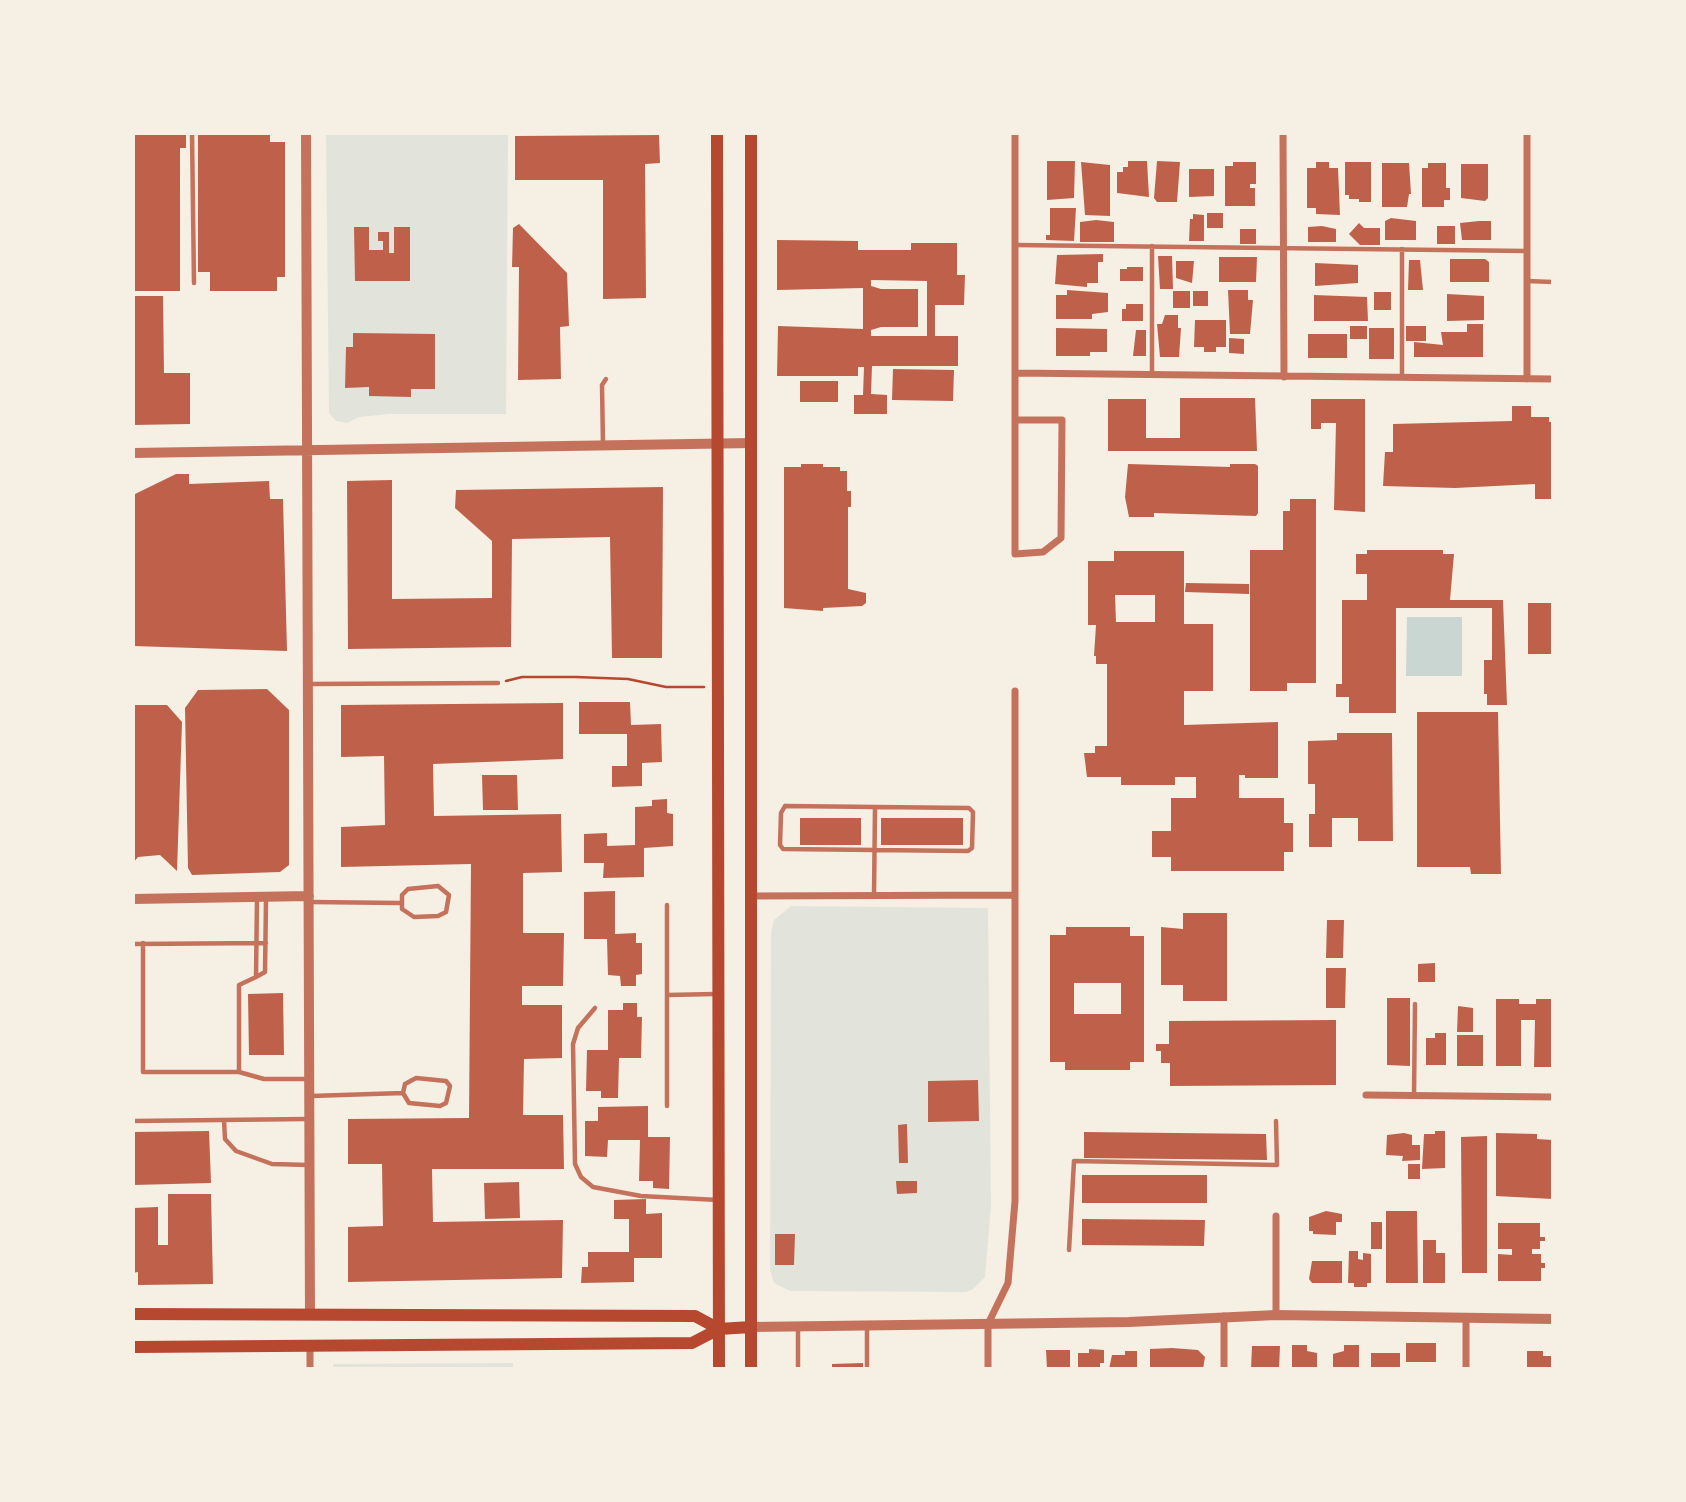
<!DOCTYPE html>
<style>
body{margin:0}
#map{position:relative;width:1686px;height:1502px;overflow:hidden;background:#f6efe4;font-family:"Noto Sans",sans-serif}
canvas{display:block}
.frame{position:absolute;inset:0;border:135px solid #f6efe4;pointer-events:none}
</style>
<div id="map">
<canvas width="1686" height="1502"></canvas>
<div class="frame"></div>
</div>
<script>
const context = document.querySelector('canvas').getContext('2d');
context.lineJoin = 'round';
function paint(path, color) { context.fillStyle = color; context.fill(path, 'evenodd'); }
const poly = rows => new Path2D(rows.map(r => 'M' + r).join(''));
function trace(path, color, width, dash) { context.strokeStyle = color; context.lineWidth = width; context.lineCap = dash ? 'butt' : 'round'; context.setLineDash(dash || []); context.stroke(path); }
paint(poly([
 [326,133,508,133,506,414,389,414,359,417,347,423,336,421,329,413],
 [791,906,988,908,991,1206,985,1277,972,1290,965,1292,790,1291,774,1283,770,1270,771,932,774,920],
 [513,1363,513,1369,333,1369,333,1364]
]), '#e2e4dc');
paint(poly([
 [1407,617,1462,617,1462,676,1406,676]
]), '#c9d6d2');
paint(poly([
 [133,133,186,133,186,148,180,148,180,291,133,291],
 [198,133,270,133,270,142,285,142,285,277,277,277,277,291,210,291,210,272,198,272],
 [659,135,660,163,645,164,646,298,603,299,603,180,515,180,515,136],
 [1047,161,1075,161,1074,198,1047,200],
 [1128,161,1147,161,1149,197,1117,193,1117,172,1123,172,1123,167,1128,167],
 [1157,161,1180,162,1177,202,1157,202,1154,198],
 [1081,162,1110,165,1110,216,1085,215],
 [1233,162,1256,162,1256,184,1250,184,1250,188,1255,188,1255,206,1225,206,1225,166,1233,166],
 [1316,162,1329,162,1329,168,1338,168,1340,215,1316,214,1316,208,1307,208,1307,168,1316,168],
 [1345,162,1371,162,1371,202,1359,202,1359,199,1349,199,1349,195,1345,195],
 [1382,163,1409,163,1411,194,1409,194,1407,207,1382,207],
 [1428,163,1446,163,1446,188,1450,188,1450,200,1444,200,1444,207,1422,207,1422,168,1428,168],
 [1461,164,1488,164,1488,198,1485,201,1461,198],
 [1189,169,1214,169,1214,196,1189,197],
 [1050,208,1076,208,1074,241,1046,240,1046,235,1050,235],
 [1207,213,1223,213,1223,228,1207,228],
 [1193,214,1204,215,1204,241,1189,241,1190,219,1193,219],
 [1391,218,1416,221,1416,240,1385,240,1385,221],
 [1096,220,1114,222,1114,242,1080,242,1080,222],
 [1479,221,1491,221,1491,240,1462,240,1460,223],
 [1359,223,1364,228,1380,228,1380,245,1360,245,1349,234],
 [519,224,567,273,569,326,560,327,561,379,518,380,519,267,512,267,513,228],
 [1322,226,1336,229,1336,242,1308,242,1308,227],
 [1437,226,1455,226,1455,244,1437,244],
 [354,227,369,227,369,250,383,250,383,241,378,241,378,232,389,232,389,253,394,253,394,227,410,227,410,281,355,281],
 [1240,229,1256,229,1256,244,1240,244],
 [777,240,858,241,858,250,911,250,911,243,957,243,957,275,965,275,964,305,935,305,935,336,958,336,958,366,872,366,871,394,887,395,887,414,854,414,854,395,863,395,864,367,858,367,858,376,777,376,778,326,863,329,863,288,777,290],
 [871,280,927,281,927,336,871,336,871,330,881,327,918,327,918,289,881,289,871,286],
 [1103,254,1103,262,1098,262,1098,283,1087,283,1087,287,1055,284,1057,255],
 [1158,256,1172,256,1173,289,1160,289],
 [1219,257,1257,257,1256,282,1219,282],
 [1450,259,1485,259,1489,262,1489,282,1450,282],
 [1409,260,1420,260,1423,290,1408,290],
 [1176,261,1194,261,1192,283,1176,278],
 [1315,263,1358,265,1358,283,1315,286],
 [1127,267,1143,267,1143,281,1120,281,1120,269,1127,269],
 [1067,290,1108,293,1108,312,1092,314,1092,319,1056,319,1056,295,1067,295],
 [1228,290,1248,290,1248,300,1253,300,1250,334,1230,334],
 [1173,291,1190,291,1190,308,1173,308],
 [1193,291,1208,291,1208,306,1193,306],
 [1374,292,1391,292,1391,310,1374,310],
 [1447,294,1484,296,1484,320,1447,321],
 [1314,295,1367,297,1368,321,1314,321],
 [133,296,163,296,164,373,190,373,190,424,133,425],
 [1126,304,1143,304,1143,321,1122,321,1122,309,1126,309],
 [1165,315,1178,315,1178,328,1181,328,1179,357,1160,357,1157,324,1162,324],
 [1195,320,1226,320,1226,347,1216,347,1216,352,1204,352,1204,347,1194,347],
 [1467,324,1483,324,1483,357,1414,357,1414,342,1443,345,1441,332,1467,332],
 [1350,326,1367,326,1367,339,1350,339],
 [1406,326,1426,326,1426,341,1406,341],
 [1056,328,1107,329,1107,352,1090,352,1090,356,1056,356],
 [1369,328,1394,328,1394,359,1369,359],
 [1136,330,1146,330,1146,356,1133,356],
 [353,333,435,334,435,389,411,389,411,397,369,396,369,387,345,388,346,347,353,347],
 [1308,334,1347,334,1347,358,1308,358],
 [1229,338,1244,339,1244,354,1229,353],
 [893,369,954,370,953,401,892,400],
 [800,381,838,381,838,402,800,402],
 [1180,398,1255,398,1257,451,1108,451,1108,399,1146,399,1146,438,1180,438],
 [1311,399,1365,399,1365,512,1334,510,1336,423,1321,423,1321,429,1311,429],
 [1512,406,1531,406,1531,417,1549,417,1549,422,1553,422,1553,499,1535,499,1535,484,1455,488,1383,486,1385,452,1393,452,1393,424,1512,421],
 [801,464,823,464,823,467,840,467,840,471,847,471,847,491,851,491,851,507,848,507,848,589,866,593,866,603,862,606,823,608,823,611,784,608,784,467,801,467],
 [1128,464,1230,467,1230,464,1255,464,1258,466,1258,513,1256,516,1154,513,1154,517,1129,517,1125,497],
 [176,474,189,474,189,484,269,481,270,499,283,499,287,651,133,646,133,495],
 [392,480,392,599,492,598,492,541,455,508,456,490,663,487,662,658,612,658,610,537,512,539,511,647,348,649,347,481],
 [1290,499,1316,499,1316,683,1287,683,1287,691,1250,691,1250,550,1283,550,1283,511,1290,511],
 [1367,550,1443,550,1443,554,1454,554,1450,600,1503,600,1507,705,1487,705,1487,694,1484,694,1484,660,1492,660,1492,608,1396,608,1396,713,1349,713,1349,697,1336,697,1336,684,1342,684,1342,600,1367,600,1367,574,1356,574,1356,554,1367,554],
 [1114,551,1184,551,1184,624,1213,624,1213,691,1184,691,1184,725,1278,722,1278,778,1245,778,1245,775,1239,775,1239,798,1284,798,1284,823,1293,823,1293,852,1284,852,1284,871,1171,871,1171,857,1152,857,1152,831,1171,831,1171,798,1196,798,1196,777,1175,777,1175,785,1121,785,1121,777,1087,777,1084,753,1095,753,1095,746,1107,746,1107,664,1096,664,1096,656,1094,656,1096,625,1088,625,1088,561,1114,561],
 [1115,595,1155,595,1155,622,1116,622],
 [1186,583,1249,584,1249,594,1185,592],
 [1528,603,1553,603,1553,654,1528,654],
 [267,689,289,710,289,865,280,872,192,875,188,868,185,708,198,690],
 [579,702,630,702,631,725,661,724,662,762,642,763,642,786,612,787,612,766,627,766,627,734,579,734],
 [563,703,563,759,433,764,434,816,561,814,562,872,523,873,523,933,564,933,563,986,522,986,522,1005,562,1005,562,1058,524,1059,523,1115,563,1115,564,1169,432,1169,433,1222,563,1220,562,1278,348,1282,348,1227,383,1226,382,1164,348,1164,348,1119,469,1118,471,864,341,867,341,827,385,825,384,756,341,757,341,705],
 [133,705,167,705,182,722,177,871,160,855,138,857,133,863],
 [1417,712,1498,712,1501,874,1471,874,1470,867,1417,867],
 [1337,733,1392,733,1393,841,1358,841,1358,818,1332,818,1332,847,1309,847,1309,814,1315,814,1315,784,1308,784,1308,741,1337,740],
 [482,775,517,775,518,810,483,810],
 [667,799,667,813,673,814,673,846,644,848,644,877,603,878,604,863,584,863,584,834,607,833,607,846,635,845,635,807,652,806,652,800],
 [800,818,861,818,861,845,800,845],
 [881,818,963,818,963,845,881,845],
 [615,891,615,934,636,933,636,943,642,943,642,974,636,975,636,986,621,986,620,976,608,975,607,939,584,939,584,892],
 [1183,913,1227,913,1227,1001,1183,1001,1183,985,1161,985,1161,927,1183,929],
 [1327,920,1344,920,1343,958,1326,958],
 [1066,927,1130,927,1130,936,1144,936,1144,1062,1130,1062,1130,1070,1065,1070,1065,1062,1050,1062,1050,935,1066,935],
 [1074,983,1121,983,1121,1014,1074,1014],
 [1435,963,1435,982,1418,982,1418,964],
 [1326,968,1346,968,1345,1008,1326,1008],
 [283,993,284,1055,249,1055,248,994],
 [1387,998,1410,998,1410,1066,1387,1065],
 [1496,999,1519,999,1519,1004,1536,1004,1536,999,1553,999,1553,1067,1534,1067,1535,1020,1521,1020,1521,1066,1496,1066],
 [623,1003,637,1003,637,1017,642,1017,641,1058,619,1058,618,1098,601,1098,601,1091,586,1091,587,1050,608,1050,608,1010,623,1010],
 [1458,1006,1473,1008,1473,1032,1457,1032],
 [1336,1020,1336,1085,1170,1086,1170,1063,1161,1063,1161,1051,1156,1051,1156,1044,1169,1044,1169,1021],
 [1435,1033,1446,1033,1446,1065,1426,1065,1426,1038,1435,1038],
 [1457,1035,1483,1035,1483,1066,1457,1066],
 [978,1080,979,1121,928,1122,928,1081],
 [648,1106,648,1137,670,1137,669,1189,653,1188,653,1181,639,1181,640,1140,608,1140,607,1157,585,1156,585,1121,598,1121,598,1107],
 [907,1124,908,1163,899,1163,898,1125],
 [209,1131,211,1183,133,1185,133,1132],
 [1435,1131,1445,1131,1445,1168,1422,1169,1424,1134,1435,1134],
 [1084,1132,1266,1134,1267,1160,1084,1158],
 [1404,1133,1412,1135,1412,1145,1420,1145,1420,1160,1402,1161,1403,1156,1386,1155,1387,1135],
 [1496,1133,1537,1134,1537,1139,1553,1140,1553,1199,1496,1196],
 [1487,1136,1487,1273,1462,1273,1461,1137],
 [1408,1164,1420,1164,1420,1179,1408,1179],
 [1082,1175,1207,1175,1207,1203,1082,1203],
 [896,1181,917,1181,917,1193,897,1194],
 [519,1182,520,1218,485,1219,484,1183],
 [168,1194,211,1194,213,1284,138,1285,138,1272,133,1273,133,1208,158,1207,158,1245,168,1245],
 [646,1199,646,1214,662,1213,662,1258,634,1258,634,1282,581,1283,582,1267,588,1267,588,1252,629,1252,629,1219,614,1219,614,1200],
 [1326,1211,1342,1214,1342,1222,1336,1222,1336,1235,1313,1234,1313,1231,1309,1231,1309,1217],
 [1386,1211,1417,1211,1418,1283,1386,1283],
 [1082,1219,1205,1220,1204,1246,1082,1245],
 [1371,1222,1382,1222,1382,1249,1371,1249],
 [1498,1223,1540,1223,1540,1237,1545,1237,1545,1241,1540,1241,1540,1249,1532,1249,1532,1254,1541,1254,1541,1263,1545,1263,1545,1268,1541,1268,1541,1281,1498,1281,1498,1254,1512,1255,1512,1249,1498,1249],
 [775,1234,795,1234,794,1265,775,1265],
 [1423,1240,1436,1240,1436,1253,1445,1253,1445,1283,1423,1283],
 [1349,1251,1358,1251,1358,1259,1363,1260,1363,1253,1371,1254,1371,1283,1367,1283,1367,1287,1354,1287,1354,1283,1348,1283],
 [1312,1261,1342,1261,1342,1283,1312,1283,1309,1279],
 [1406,1343,1436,1343,1436,1362,1406,1362],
 [1292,1345,1307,1345,1307,1351,1317,1353,1317,1369,1292,1369],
 [1344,1345,1359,1345,1359,1369,1333,1369,1333,1354,1344,1351],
 [1252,1346,1280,1346,1279,1369,1251,1369],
 [1172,1348,1198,1350,1205,1357,1203,1369,1150,1369,1150,1349],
 [1089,1349,1104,1350,1104,1363,1100,1363,1100,1369,1078,1369,1078,1353,1089,1353],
 [1046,1350,1070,1350,1070,1369,1047,1369],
 [1125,1351,1137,1351,1137,1369,1109,1369,1112,1355,1125,1355],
 [1527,1351,1543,1351,1543,1356,1553,1356,1553,1369,1527,1369],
 [1371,1353,1400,1353,1400,1369,1371,1369],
 [863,1363,863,1369,832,1369,832,1364]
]), '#bf614a');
trace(poly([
 [506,681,522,677,576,677,628,679,666,687,704,687]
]), '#b5482f', 2.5);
trace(poly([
 [192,133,194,283],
 [1015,245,1527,251],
 [1152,246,1152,375],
 [1527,281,1553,282],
 [1402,377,1402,249],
 [603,446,602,385,606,379],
 [310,684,498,683],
 [785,806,969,808,973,812,972,848,968,851,783,849,780,845,781,813,785,806],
 [438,886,449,895,446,912,438,916,414,917,402,909,402,895,408,889,438,886],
 [874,896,875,807],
 [257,898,256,977,265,972,266,899],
 [310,902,400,903],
 [667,905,667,1106],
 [143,943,143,1072,239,1072,264,1079,310,1079],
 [133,944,266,943],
 [667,995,715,994],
 [595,1008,578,1028,573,1044,575,1164,581,1177,593,1187,641,1196,718,1200],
 [239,1072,239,985,256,977],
 [416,1078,446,1081,450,1086,446,1103,440,1106,409,1103,403,1093,405,1084,416,1078],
 [1414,1095,1415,1004],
 [311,1096,403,1093],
 [224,1120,225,1139,236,1151,272,1164,309,1165],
 [133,1121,307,1119],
 [1069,1250,1074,1161,1277,1165,1276,1121],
 [798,1327,798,1369],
 [867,1328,867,1369]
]), '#c5725c', 4.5);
trace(poly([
 [1015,133,1015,554,1043,552,1061,538,1062,420,1015,420],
 [1283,133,1284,377],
 [1527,133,1527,379],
 [1015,373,1553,379],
 [752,896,1015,895],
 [1366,1095,1553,1097],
 [1276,1216,1276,1315],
 [1224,1316,1224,1369],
 [310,1346,310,1369],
 [988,1369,988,1324,1008,1283,1015,1201,1015,691],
 [1466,1369,1466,1318]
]), '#c5725c', 7);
trace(poly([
 [306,133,310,1314],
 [133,453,752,443],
 [133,899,309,896],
 [751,1327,1129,1322,1276,1315,1553,1319]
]), '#c5725c', 10);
trace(poly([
 [717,133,719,1369],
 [133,1314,695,1316,719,1329],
 [133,1347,692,1343,719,1329,751,1327],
 [751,1369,751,133]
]), '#b5482f', 12);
</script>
